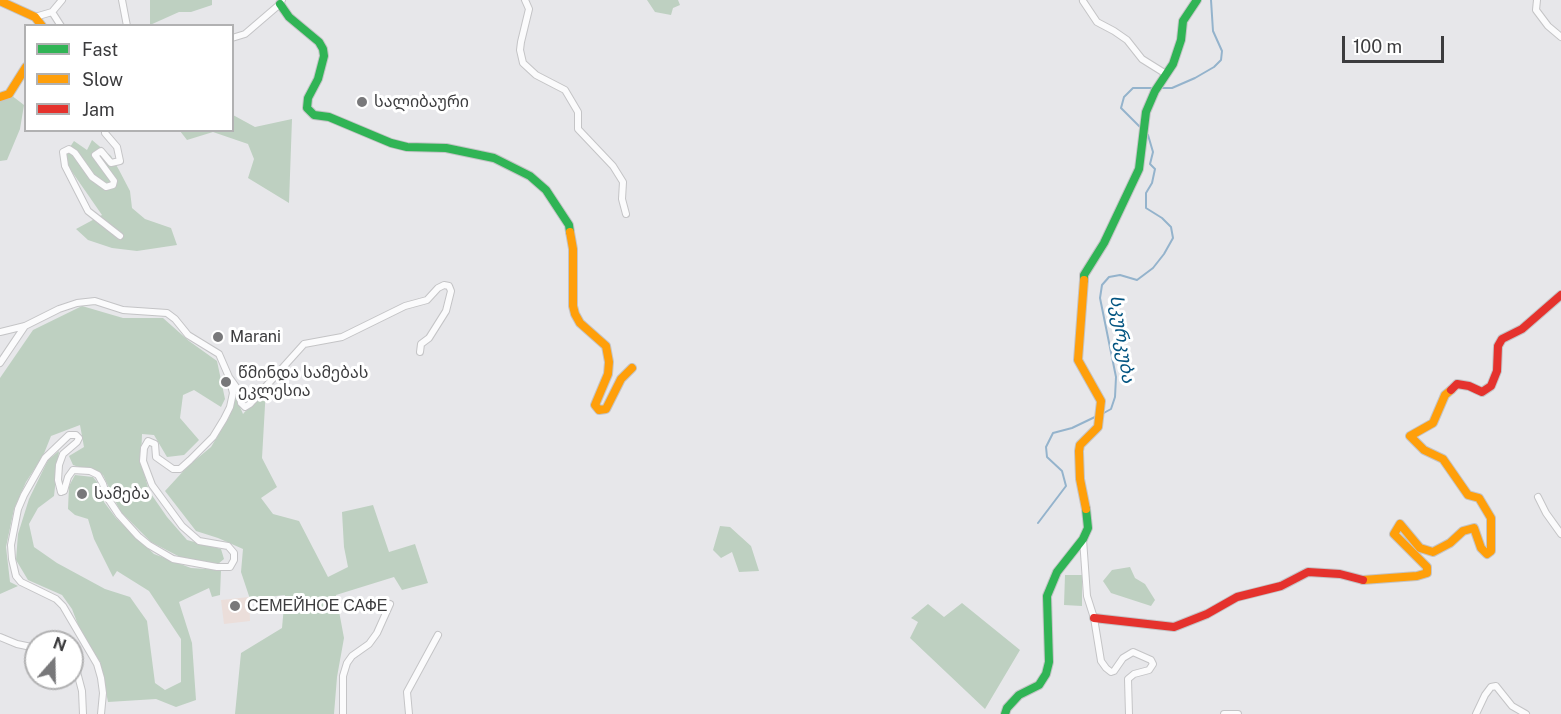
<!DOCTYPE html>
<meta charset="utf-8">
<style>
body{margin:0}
#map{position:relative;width:1561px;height:714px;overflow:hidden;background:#e7e7ea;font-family:"Public Sans",sans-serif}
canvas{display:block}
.legend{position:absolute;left:24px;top:24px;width:210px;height:108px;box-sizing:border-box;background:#fff;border:2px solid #b1b1b2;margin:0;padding:8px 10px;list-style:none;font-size:18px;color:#3c3c3e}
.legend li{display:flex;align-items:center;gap:12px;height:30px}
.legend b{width:30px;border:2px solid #b1b1b2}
.north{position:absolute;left:24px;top:630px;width:60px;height:60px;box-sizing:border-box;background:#fff;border:2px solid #b1b1b2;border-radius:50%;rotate:20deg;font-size:16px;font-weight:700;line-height:24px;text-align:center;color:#3c3c3e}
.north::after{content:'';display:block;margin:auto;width:21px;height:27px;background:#78787a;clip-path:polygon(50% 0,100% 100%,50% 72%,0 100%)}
.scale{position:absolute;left:1342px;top:36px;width:102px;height:27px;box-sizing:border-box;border:3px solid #3c3c3e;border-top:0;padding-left:8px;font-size:18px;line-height:21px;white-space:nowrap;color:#3c3c3e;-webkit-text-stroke:4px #fff;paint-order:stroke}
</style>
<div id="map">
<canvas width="1561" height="714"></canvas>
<ul class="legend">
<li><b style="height:8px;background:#30b455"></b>Fast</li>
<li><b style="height:8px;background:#ff9f0a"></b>Slow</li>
<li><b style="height:8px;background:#e5322d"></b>Jam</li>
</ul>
<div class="north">N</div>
<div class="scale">100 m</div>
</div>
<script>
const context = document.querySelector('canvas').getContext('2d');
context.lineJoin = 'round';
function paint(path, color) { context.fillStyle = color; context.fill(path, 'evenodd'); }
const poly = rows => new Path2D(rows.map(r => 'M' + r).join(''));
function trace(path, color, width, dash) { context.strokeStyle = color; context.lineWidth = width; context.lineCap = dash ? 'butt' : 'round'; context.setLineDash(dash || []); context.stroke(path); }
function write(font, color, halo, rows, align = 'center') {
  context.font = font + ' "Public Sans","Noto Sans Georgian",sans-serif'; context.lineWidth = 6; context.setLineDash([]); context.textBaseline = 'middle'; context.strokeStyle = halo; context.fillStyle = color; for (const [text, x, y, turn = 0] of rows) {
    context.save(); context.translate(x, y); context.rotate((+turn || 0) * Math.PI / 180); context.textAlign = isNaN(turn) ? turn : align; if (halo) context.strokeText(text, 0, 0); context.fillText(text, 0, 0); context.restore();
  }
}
paint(poly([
 [249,597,250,621,224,624,221,600]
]), '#ebdeda');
paint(poly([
 [150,0,212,0,212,5,191,12,179,12,150,25],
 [614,0,678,0,680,5,673,8,671,15,655,12,647,0],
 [11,95,24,105,20,129,7,160,0,161,0,99],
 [233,115,255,127,292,119,289,203,248,178,254,159,248,144,213,132,187,140,180,131,232,130],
 [92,140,111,156,119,170,130,191,132,208,145,219,171,228,177,245,137,251,112,248,88,240,76,229,102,215,68,166,66,153,74,141,87,150],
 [82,306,123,318,163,318,189,341,217,361,225,399,221,407,194,390,183,395,180,418,199,440,184,455,167,457,154,435,142,434,141,462,149,491,167,517,187,540,221,549,224,559,218,564,180,557,151,542,120,511,103,475,73,465,69,456,84,447,80,425,51,436,43,456,26,482,14,509,6,547,10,582,18,586,0,594,0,378,33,330],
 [266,388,262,458,277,487,261,498,273,514,299,521,328,577,348,567,344,547,342,512,373,505,389,552,415,544,428,583,402,590,394,577,336,595,344,638,337,677,334,714,235,714,241,653,282,628,285,595,250,599,241,572,243,549,218,538,196,531,165,491,188,466,211,447,229,417,234,393,243,414],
 [59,451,54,496,38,508,29,524,34,547,57,563,105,589,130,597,147,621,155,683,165,690,181,682,181,639,149,591,117,571,113,577,94,539,88,519,75,515,68,509,69,486,75,475,93,477,101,487,104,502,116,518,154,554,191,568,221,570,220,595,212,597,209,588,179,602,192,643,196,700,176,707,156,699,108,702,100,662,82,635,72,609,62,595,28,580,16,560,18,534,29,499,48,460],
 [720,526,730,527,751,546,759,571,739,572,732,552,721,558,713,550],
 [1130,567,1135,578,1145,584,1155,600,1151,606,1111,593,1103,581,1112,570],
 [1065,575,1082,575,1082,606,1064,605],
 [962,603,1020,650,985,709,910,638,918,622,911,618,928,604,944,617]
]), '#bed0c1');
trace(poly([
 [1161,88,1172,88,1195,78,1214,67,1221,60,1222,51,1213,31,1211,0],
 [1141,128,1121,108,1124,97,1133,88,1155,88],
 [1102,414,1111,409,1115,397,1116,377,1100,298,1102,285,1109,277,1120,275,1137,280,1153,268,1164,254,1173,238,1171,227,1162,218,1146,208,1146,193,1152,183,1155,169,1150,164,1153,152,1148,135,1145,132],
 [1038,523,1066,486,1062,471,1047,457,1046,447,1053,433,1072,428,1097,416]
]), '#94b3cc', 2);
const street = poly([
 [122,0,127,26],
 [525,0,529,9,521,42,520,50,523,63,536,75,565,90,578,112,578,129,613,166,623,182,622,199,626,214],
 [1537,0,1536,10,1548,26,1561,37],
 [1083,1,1097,22,1114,31,1127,40,1142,59,1166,74],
 [52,12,61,26],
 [35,17,52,12,62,0],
 [232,38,245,34,280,4,282,0],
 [105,130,105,133,117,147,120,161,111,163,101,151,95,155,114,181,113,185,106,187,92,177,75,153,69,149,63,152,65,166,88,211,120,236],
 [0,332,25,326,59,309,77,303,95,301,123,310,167,313,175,319,188,335,219,354,229,377,239,391,241,403,245,407,250,404,304,344,342,337,405,306,427,300,438,288,444,285,449,286,451,291,446,311,429,338,421,344,420,352],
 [0,363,25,326],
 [61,492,64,491,68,477,73,470,90,471,98,475,103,484,107,497,119,515,138,536,149,545,173,559,217,567,230,567,234,560,234,553,228,546,199,541,182,526,152,485,143,461,144,448,148,441,155,444,156,457,173,469,180,469,190,460,213,437,224,419,230,407,233,393,230,381],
 [61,492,58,480,59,465,63,454,77,442,79,438,76,435,69,435,45,458,24,495,18,509,11,545,12,559,16,576,21,582,56,599,63,606,97,664,101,678,103,693,101,714],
 [1538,497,1546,513,1561,534],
 [1083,539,1087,596,1094,618,1101,661,1106,668,1111,672,1114,671,1123,658,1133,652,1151,660,1153,664,1149,670,1134,674,1128,679,1129,714],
 [0,637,17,644,36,648],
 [72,666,77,672,82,691,83,714],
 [343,714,343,676,347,663,352,656,369,644,377,633,390,604],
 [409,714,407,692,438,635],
 [1224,714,1238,714],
 [1476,714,1485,695,1491,687,1496,686,1512,706,1526,714]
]);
const fast = poly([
 [280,4,289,17,319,42,323,49,324,56,318,79,308,98,307,108,314,115,329,117,391,143,407,147,446,148,494,158,530,176,546,190,569,225,570,232],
 [1084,280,1084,275,1104,243,1139,169,1146,112,1155,91,1173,64,1181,40,1183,21,1197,0],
 [1005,714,1007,708,1019,695,1039,685,1046,674,1049,662,1047,596,1057,572,1083,539,1088,528,1086,509]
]);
const slow = poly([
 [0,1,35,17,42,26],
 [0,97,9,94,26,67],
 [570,232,573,249,573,306,575,314,580,323,606,346,609,362,608,374,595,405,599,410,606,409,621,379,632,368],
 [1084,280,1078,360,1101,401,1098,427,1080,445,1079,451,1080,479,1086,509],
 [1363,580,1417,576,1427,573,1427,567,1394,534,1400,524,1420,548,1433,552,1450,543,1463,531,1474,528,1481,548,1487,554,1491,551,1491,518,1479,498,1468,495,1443,459,1424,450,1410,436,1433,423,1445,395,1451,390]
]);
const jam = poly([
 [1451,390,1457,384,1469,386,1482,392,1491,386,1497,371,1498,346,1502,339,1522,329,1561,295],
 [1094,618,1174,627,1207,614,1237,597,1281,586,1308,572,1340,574,1363,580]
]);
trace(street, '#c4c4c6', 8);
trace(fast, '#c4c4c6', 10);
trace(slow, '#c4c4c6', 10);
trace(jam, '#c4c4c6', 10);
trace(street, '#fbfbfc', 6);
trace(fast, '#30b455', 8);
trace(slow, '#ff9f0a', 8);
trace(jam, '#e5322d', 8);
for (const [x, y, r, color] of [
 [362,102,6,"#78787a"],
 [218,337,6,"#78787a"],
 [226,382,6,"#78787a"],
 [82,494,6,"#78787a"],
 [235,606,6,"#78787a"]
]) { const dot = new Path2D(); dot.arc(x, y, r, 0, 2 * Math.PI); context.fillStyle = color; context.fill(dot); trace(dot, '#fff', 2); }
write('16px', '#3c3c3e', '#fff', [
 ["სალიბაური",374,102],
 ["Marani",230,337],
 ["წმინდა სამებას",238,373],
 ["ეკლესია",238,391],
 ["სამება",94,494],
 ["СЕМЕЙНОЕ САФЕ",247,606]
], 'left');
write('italic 18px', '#025481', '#fff', [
 ["სკურკუბა",1122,339,82]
]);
</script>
